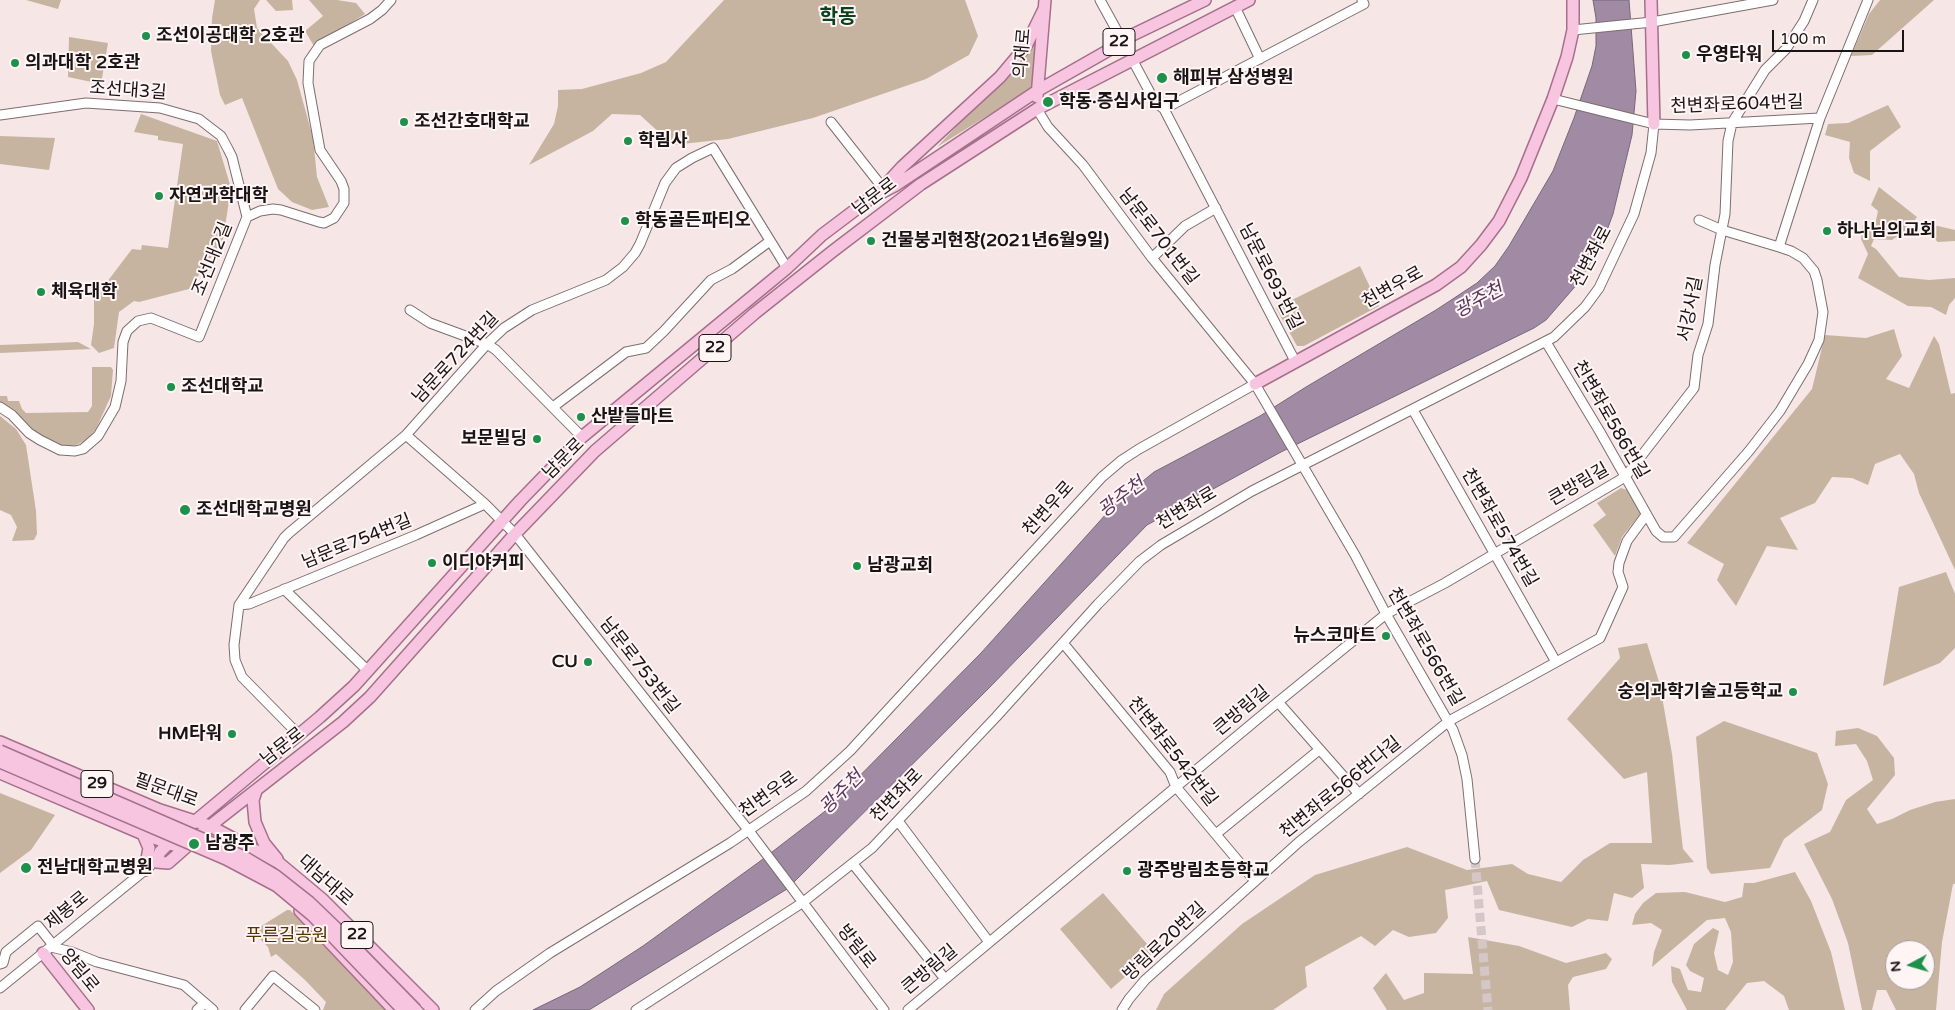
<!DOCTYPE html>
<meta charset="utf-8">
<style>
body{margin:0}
#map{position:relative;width:1955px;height:1010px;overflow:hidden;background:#f6e6e6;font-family:"Varela Round",sans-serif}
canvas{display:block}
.north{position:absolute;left:1885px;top:940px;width:50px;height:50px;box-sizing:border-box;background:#fff5f5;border:1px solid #a39b9b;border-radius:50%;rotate:264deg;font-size:14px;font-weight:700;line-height:20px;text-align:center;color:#1a1515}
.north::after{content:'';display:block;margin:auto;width:18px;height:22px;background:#1d914c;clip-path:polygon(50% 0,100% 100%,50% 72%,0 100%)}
.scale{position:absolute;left:1772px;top:30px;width:132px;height:22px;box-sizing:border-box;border:2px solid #1a1515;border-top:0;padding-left:6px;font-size:15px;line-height:18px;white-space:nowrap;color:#1a1515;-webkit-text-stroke:4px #fff5f5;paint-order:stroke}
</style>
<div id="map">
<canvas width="1955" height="1010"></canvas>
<div class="north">N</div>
<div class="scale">100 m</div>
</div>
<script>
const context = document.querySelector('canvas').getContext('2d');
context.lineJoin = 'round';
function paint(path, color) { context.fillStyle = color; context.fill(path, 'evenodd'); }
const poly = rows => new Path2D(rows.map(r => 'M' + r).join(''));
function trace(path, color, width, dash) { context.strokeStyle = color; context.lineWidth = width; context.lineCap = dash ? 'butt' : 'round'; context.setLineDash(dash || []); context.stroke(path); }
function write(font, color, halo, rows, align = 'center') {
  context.font = font + ' "Varela Round","Noto Sans KR",sans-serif'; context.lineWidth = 4; context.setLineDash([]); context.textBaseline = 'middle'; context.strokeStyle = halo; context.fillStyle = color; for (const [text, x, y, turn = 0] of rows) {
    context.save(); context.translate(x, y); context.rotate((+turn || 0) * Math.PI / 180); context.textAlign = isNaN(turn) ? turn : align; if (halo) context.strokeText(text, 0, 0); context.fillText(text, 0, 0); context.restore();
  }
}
paint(poly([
 [26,0,61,0,58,9],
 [215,0,260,0,254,9,257,28,288,61,297,80,313,138,317,177,329,207,312,210,292,202,278,189,242,98,225,105,220,95,211,51,212,18],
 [266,0,292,0,293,10,276,11],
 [309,0,337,0,356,3,365,14,314,46,305,31,323,16],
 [724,0,965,0,978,36,969,55,926,79,813,118,728,139,673,145,640,115,612,114,593,131,529,165,554,124,558,106,558,90,582,89,641,73,666,62],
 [1880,0,1934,0,1872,55,1851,56,1869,14],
 [1041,25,1032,88,937,147,969,113],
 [69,37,108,43,101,84,68,77],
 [1888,105,1901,127,1870,151,1870,181,1854,173,1849,158,1850,142,1825,135,1828,124,1848,123],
 [141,114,217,141,231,188,223,240,189,289,139,302,134,301,119,312,114,348,99,353,91,345,94,324,94,299,132,249,141,250,142,245,168,248,183,144,158,140,158,136,134,132],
 [0,136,55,138,49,170,0,164],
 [1879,187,1917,217,1908,229,1892,240,1874,239,1871,246,1876,249,1899,277,1929,280,1955,278,1955,298,1949,305,1946,315,1931,307,1908,306,1858,278,1868,254,1861,239,1863,223,1874,230,1878,211,1871,205],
 [1925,223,1955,230,1955,241,1938,242,1931,236],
 [1360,266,1379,306,1304,346,1297,346,1276,308],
 [1894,329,1902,356,1886,379,1909,388,1934,336,1939,344,1951,394,1955,393,1955,570,1919,493,1914,474,1900,454,1875,464,1868,485,1852,478,1832,477,1815,503,1780,518,1798,550,1767,546,1736,606,1717,580,1724,564,1687,543,1812,389,1825,335,1866,338],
 [78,342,91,349,0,353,0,345],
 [92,367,111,367,113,370,111,396,96,429,87,440,76,445,66,447,57,445,32,431,0,403,0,396,7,396,8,401,19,401,22,409,26,413,88,412,92,406],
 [0,416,16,429,26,445,36,511,37,534,34,540,12,541,17,527,11,515,0,510],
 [1621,488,1627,490,1641,513,1622,537,1615,556,1593,525,1606,515,1597,503],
 [1946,572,1955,594,1955,648,1940,663,1883,686,1899,587],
 [1647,643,1660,685,1672,754,1683,849,1694,862,1670,865,1641,864,1644,888,1632,898,1614,893,1608,921,1588,919,1572,927,1499,910,1487,881,1445,890,1448,918,1436,933,1409,937,1393,930,1375,946,1361,936,1305,967,1307,987,1273,1010,1156,1010,1164,994,1242,924,1315,875,1407,847,1467,870,1512,864,1528,874,1561,882,1583,860,1610,843,1652,843,1647,772,1624,779,1567,719,1620,658,1618,648],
 [1724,721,1817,753,1828,784,1822,810,1784,839,1770,868,1711,874,1707,868,1696,737],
 [1858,728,1877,736,1894,758,1895,775,1867,809,1877,824,1892,819,1910,810,1935,802,1955,799,1955,884,1953,884,1942,942,1936,1010,1896,1010,1886,990,1877,990,1872,1010,1862,1010,1848,943,1832,899,1804,844,1830,832,1846,800,1873,780,1867,761,1856,744,1835,746,1836,731],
 [1895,950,1925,950,1925,980,1895,980],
 [0,793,55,815,31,850,0,873],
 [1795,872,1811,901,1831,952,1845,1010,1789,1010,1784,996,1764,981,1747,983,1725,1010,1687,1010,1672,982,1671,966,1680,969,1688,990,1701,992,1704,978,1690,971,1686,965,1694,944,1713,928,1719,931,1714,953,1718,970,1728,975,1733,962,1731,932,1725,918,1707,920,1652,967,1654,952,1662,930,1651,923,1632,925,1635,914,1643,903,1656,893,1685,892,1725,902,1742,897,1744,883,1754,883],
 [1103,893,1154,952,1111,989,1060,929],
 [287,910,290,910,385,1010,323,1010,326,1002,305,980,276,954,271,957,268,947,257,936,255,930],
 [1468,937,1519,946,1566,963,1606,953,1612,959,1606,969,1573,977,1568,985,1570,1010,1387,1010,1373,988,1386,973,1404,1000,1424,993,1424,973,1473,974]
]), '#c7b4a0');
const water = poly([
 [1593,0,1629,0,1636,91,1632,135,1613,214,1603,241,1579,282,1546,320,1534,328,1281,452,1147,525,989,688,787,889,589,1010,533,1010,580,987,643,946,759,862,824,812,981,653,1116,503,1154,472,1260,416,1306,387,1436,310,1477,283,1495,266,1509,246,1553,171,1574,118,1592,66,1596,46,1596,18,1593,0]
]);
paint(water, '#a08aa4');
trace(water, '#786779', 1);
trace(poly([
 [1475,859,1488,1010]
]), '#d5c7c7', 9, [9, 4.5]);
const minor = poly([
 [1100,0,1122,40],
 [1235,7,1260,59],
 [1573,30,1652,22,1773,0],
 [1132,59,1155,102,1164,109,1295,361],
 [1553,99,1654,124,1690,125,1820,118],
 [1037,109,1048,127,1083,165,1152,258,1255,384,1355,555,1386,614,1453,730,1462,755,1467,779,1475,859],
 [1164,109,1364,4,1362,0],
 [0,115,86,103,160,108,199,119,221,136,228,149,232,157,247,217],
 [831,122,883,188],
 [1699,220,1722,230,1779,247],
 [1152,258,1185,226,1216,208],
 [410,310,430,323,487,344,496,350,582,437],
 [1546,342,1600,432,1656,531,1663,537,1674,537,1749,451,1780,411,1808,364,1819,340,1823,312,1817,280,1814,271,1803,258,1791,251,1779,247,1820,118,1868,0],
 [0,407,12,415,29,433,40,440,60,450,75,451,83,449,98,436,115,407,121,381,123,342,127,331,138,321,151,318,199,337,247,217,260,211,273,209,281,210,319,222,324,223,334,218,344,203,344,189,341,181,320,150,308,83,309,61,320,45,370,19,382,10,391,0],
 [553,407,626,352,646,348,664,331,711,280,732,269,770,241],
 [1413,410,1556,662],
 [406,435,485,504,515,534,749,831,884,1010],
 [284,589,368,671],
 [239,605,249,604,416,535,485,504],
 [1063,643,1170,772,1176,787,1255,881],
 [1278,702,1359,794],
 [299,735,242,677,235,660,234,645,239,605,284,538,289,533,406,435,487,344,504,328,532,310,606,280,623,267,635,253,640,244,665,183,676,168,692,158,713,148,787,268],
 [898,821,989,942],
 [1216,834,1319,750],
 [853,864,945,979],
 [51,947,72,952,97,962,184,985,213,1010],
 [0,964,3,963,6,952,38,926,53,945],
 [0,988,150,866],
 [197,1010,205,1003],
 [245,1010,273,976,315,1010],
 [475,1010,496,991,550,953,730,843,806,791,850,751,1102,477,1122,460,1139,449,1255,384],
 [636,1010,802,903,872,848,996,717,1098,604,1140,561,1161,545,1252,491,1554,337,1585,307,1599,288,1634,214,1651,153,1654,124],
 [908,1010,1278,702,1386,614,1445,583,1625,477,1694,388,1698,355,1708,324,1715,265,1725,214,1728,141,1732,123,1765,70,1786,49,1804,21,1813,0],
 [1122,1010,1129,999,1145,980,1299,842,1449,721,1600,638,1623,587,1618,572,1619,563,1627,541,1646,515]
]);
const major = poly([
 [1205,0,1122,40,1109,50,1037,91,896,185,871,198,822,235,787,268,582,437,520,501,354,686,320,717,169,843,160,852,156,862,168,863,210,826,343,722,370,697,515,534,595,451,755,313,833,251,921,184,1037,109,1249,0],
 [1651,0,1654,124],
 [1037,97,1045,0],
 [881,190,902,167,1000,77,1026,46,1044,9],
 [1255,384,1436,285,1461,267,1481,245,1499,221,1521,178,1553,99,1567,57,1573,30,1573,0],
 [0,742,160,810,210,826,279,863,322,899,433,1010],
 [0,773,143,834,174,845],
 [256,791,253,800,255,822,264,843,277,859],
 [143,834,149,848,145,870],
 [300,911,394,1010],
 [43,953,88,1010]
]);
trace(minor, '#7d6e6f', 11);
trace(major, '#a66f8b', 14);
trace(minor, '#fff', 9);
trace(major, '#f7c5df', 11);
const majorBridge = poly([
 [0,751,244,857,276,876,309,902,335,927,416,1010],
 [0,762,226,859,277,886,312,915,403,1010]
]);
trace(majorBridge, '#a66f8b', 14, []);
trace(majorBridge, '#f7c5df', 11);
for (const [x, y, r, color] of [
 [146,36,5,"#1d914c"],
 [1686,55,5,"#1d914c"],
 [15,63,5,"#1d914c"],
 [1162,78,6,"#1d914c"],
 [1048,102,6,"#1d914c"],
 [404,122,5,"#1d914c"],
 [628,141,5,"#1d914c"],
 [159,196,5,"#1d914c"],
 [625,221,5,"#1d914c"],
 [1827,231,5,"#1d914c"],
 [871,241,5,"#1d914c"],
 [41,292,5,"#1d914c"],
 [171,387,5,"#1d914c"],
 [581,417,5,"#1d914c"],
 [537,439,5,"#1d914c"],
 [185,510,6,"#1d914c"],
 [432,563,5,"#1d914c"],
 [857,566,5,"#1d914c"],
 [1386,636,5,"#1d914c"],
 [588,662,5,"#1d914c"],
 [1793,692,5,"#1d914c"],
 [232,734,5,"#1d914c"],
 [194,844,6,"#1d914c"],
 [26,868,6,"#1d914c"],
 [1127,871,5,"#1d914c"]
]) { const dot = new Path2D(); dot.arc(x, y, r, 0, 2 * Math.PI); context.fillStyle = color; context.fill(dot); trace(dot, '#fff5f5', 2); }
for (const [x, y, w] of [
 [1119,42,32],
 [715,348,32],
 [97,784,32],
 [357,935,32]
]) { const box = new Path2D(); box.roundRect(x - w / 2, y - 13.5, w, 27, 4); context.fillStyle = '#fff5f5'; context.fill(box); trace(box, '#1a1515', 1); }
write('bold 16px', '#1a1515', null, [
 ["22",1119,42],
 ["22",715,348],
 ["29",97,784],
 ["22",357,935]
]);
write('bold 18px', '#1a1515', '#fff5f5', [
 ["조선이공대학 2호관",156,36],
 ["우영타워",1696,55],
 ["의과대학 2호관",25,63],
 ["해피뷰 삼성병원",1173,78],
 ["학동·증심사입구",1059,102],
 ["조선간호대학교",414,122],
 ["학림사",638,141],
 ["자연과학대학",169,196],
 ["학동골든파티오",635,221],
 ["하나님의교회",1837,231],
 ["건물붕괴현장(2021년6월9일)",881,241],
 ["체육대학",51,292],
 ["조선대학교",181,387],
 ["산밭들마트",591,417],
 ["보문빌딩",527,439,"right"],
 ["조선대학교병원",196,510],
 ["이디야커피",442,563],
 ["남광교회",867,566],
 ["뉴스코마트",1376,636,"right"],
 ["CU",578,662,"right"],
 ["숭의과학기술고등학교",1783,692,"right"],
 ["HM타워",222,734,"right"],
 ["남광주",205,844],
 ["전남대학교병원",37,868],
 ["광주방림초등학교",1137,871]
], 'left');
write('18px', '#1a1515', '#fff5f5', [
 ["의재로",1023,53,-85],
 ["조선대3길",128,91,4],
 ["천변좌로604번길",1737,105,-2],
 ["남문로",875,197,-37],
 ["남문로701번길",1158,237,52],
 ["천변좌로",1592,257,-62],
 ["조선대2길",213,259,-68],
 ["남문로693번길",1270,277,63],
 ["천변우로",1393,288,-29],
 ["서강사길",1691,309,-79],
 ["남문로724번길",456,358,-47],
 ["천변좌로586번길",1610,420,60],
 ["남문로",564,459,-45],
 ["큰방림길",1579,485,-30],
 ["천변우로",1049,509,-48],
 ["천변좌로",1187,509,-31],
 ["천변좌로574번길",1499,528,60],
 ["남문로754번길",357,542,-22],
 ["천변좌로566번길",1425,647,60],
 ["남문로753번길",639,666,52],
 ["큰방림길",1242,711,-40],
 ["남문로",283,747,-38],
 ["천변좌로542번길",1172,752,52],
 ["천변좌로566번다길",1341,788,-39],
 ["필문대로",166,791,20],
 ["천변우로",769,795,-35],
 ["천변좌로",897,796,-46],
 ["대남대로",325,881,42],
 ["제봉로",67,911,-39],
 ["방림로20번길",1165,942,-43],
 ["방림로",856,947,52],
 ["큰방림길",930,970,-40],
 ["양림로",79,971,51]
]);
write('18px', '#543301', '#fff5f5', [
 ["푸른길공원",287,936]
]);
write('italic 19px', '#593960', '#fff5f5', [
 ["광주천",1479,301,-28],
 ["광주천",1122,498,-37],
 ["광주천",842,793,-45]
]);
write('bold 20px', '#0a411f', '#fff5f5', [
 ["학동",838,18]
]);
</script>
